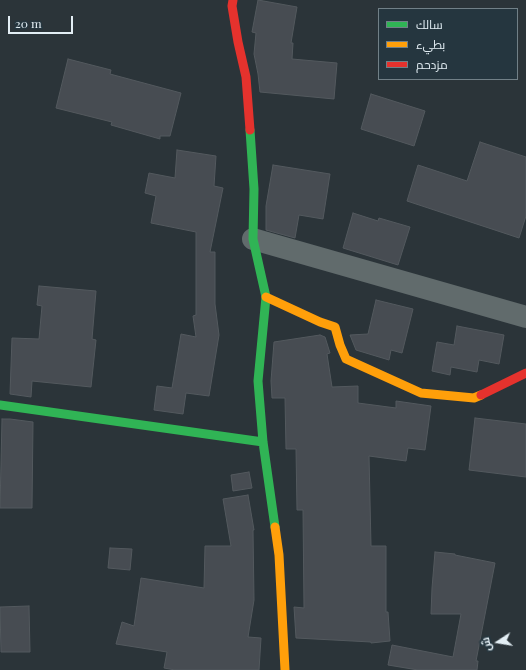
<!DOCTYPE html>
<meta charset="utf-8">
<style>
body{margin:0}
#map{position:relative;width:526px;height:670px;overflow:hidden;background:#2b3439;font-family:"Playfair Display",Cairo,serif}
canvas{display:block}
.legend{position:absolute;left:378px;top:8px;width:140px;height:72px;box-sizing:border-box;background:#25363f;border:1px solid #718087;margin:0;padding:5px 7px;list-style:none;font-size:12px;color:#e3eef4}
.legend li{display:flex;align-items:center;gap:8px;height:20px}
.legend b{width:20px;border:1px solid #718087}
.north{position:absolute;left:478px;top:622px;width:40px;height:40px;-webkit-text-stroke:3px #25363f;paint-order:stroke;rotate:258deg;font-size:11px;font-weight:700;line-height:16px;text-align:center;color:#e3eef4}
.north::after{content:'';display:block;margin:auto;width:14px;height:18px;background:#e3eef4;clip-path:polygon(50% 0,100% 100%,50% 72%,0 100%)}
.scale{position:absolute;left:8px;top:16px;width:65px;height:18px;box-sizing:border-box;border:2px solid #e3eef4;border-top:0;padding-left:5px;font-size:12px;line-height:14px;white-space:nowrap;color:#e3eef4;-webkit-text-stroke:3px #25363f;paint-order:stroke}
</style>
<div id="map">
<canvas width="526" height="670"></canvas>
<ul class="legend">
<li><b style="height:5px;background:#30b455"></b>سالك</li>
<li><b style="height:5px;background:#ff9f0a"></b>بطيء</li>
<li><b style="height:5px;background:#e5322d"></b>مزدحم</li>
</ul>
<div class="north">ش</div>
<div class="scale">20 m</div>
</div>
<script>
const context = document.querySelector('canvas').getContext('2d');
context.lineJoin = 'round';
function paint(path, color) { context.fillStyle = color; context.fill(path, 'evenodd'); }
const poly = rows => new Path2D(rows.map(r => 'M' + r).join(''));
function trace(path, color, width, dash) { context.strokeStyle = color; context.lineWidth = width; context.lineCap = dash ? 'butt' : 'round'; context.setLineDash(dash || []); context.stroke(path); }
const building = poly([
 [258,0,297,7,291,43,293,43,292,59,337,63,334,99,260,92,258,74,254,54,256,33,252,32,258,0],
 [68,59,111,70,110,74,181,93,170,136,160,136,160,139,111,125,112,122,56,108,68,59],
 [371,94,425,111,414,146,361,129,371,94],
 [480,142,526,157,526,216,519,238,407,201,418,165,467,181,480,142],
 [177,150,216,156,214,186,223,188,210,252,215,252,215,304,219,335,209,396,186,393,183,414,154,410,157,386,172,388,181,334,196,337,193,316,196,315,196,232,151,223,156,196,145,193,149,173,175,178,177,150],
 [273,165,330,174,323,219,299,215,295,238,266,230,266,206,273,165],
 [353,213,378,221,379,218,410,227,398,265,343,248,353,213],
 [39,286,96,291,92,339,96,340,91,387,32,381,31,397,10,394,12,338,39,339,42,306,37,305,39,286],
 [376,300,413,309,402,353,391,350,389,360,356,350,350,335,368,334,376,300],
 [457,326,504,335,499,364,479,360,477,372,451,367,450,375,432,371,437,342,454,345,457,326],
 [320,335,325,337,330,353,327,354,332,387,358,386,358,403,396,408,396,401,431,406,425,450,408,448,406,461,369,456,371,546,386,546,386,612,388,612,390,641,371,643,371,642,296,638,294,607,304,608,303,510,297,510,296,449,286,449,285,398,272,398,271,381,274,342,320,335],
 [475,418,526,424,526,477,469,470,475,418],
 [2,419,10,419,33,422,32,508,0,508,2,419],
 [249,472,252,488,233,491,231,475,249,472],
 [248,495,254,530,253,530,254,600,248,637,261,638,259,670,175,670,164,668,167,652,116,644,122,622,134,626,141,578,204,588,205,546,231,546,223,499,248,495],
 [110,548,132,549,130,570,108,568,110,548],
 [435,552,455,554,455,555,495,563,476,661,478,661,477,670,418,670,388,665,392,645,453,657,461,614,431,614,432,588,435,552],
 [29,606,30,652,1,652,0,607,29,606]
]);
paint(building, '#474c52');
trace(building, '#53595e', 1);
trace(poly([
 [253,239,526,317]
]), '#616b6c', 22);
trace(poly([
 [250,130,254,189,253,239,266,297,258,381,263,442,275,527],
 [0,405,263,442]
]), '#30b455', 9);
trace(poly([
 [266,297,320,322,335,327,340,345,346,359,421,393,474,398,481,395],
 [275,527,279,555,285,670]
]), '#ff9f0a', 9);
trace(poly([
 [233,0,232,6,238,42,246,77,250,130],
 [481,395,526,373]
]), '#e5322d', 9);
</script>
